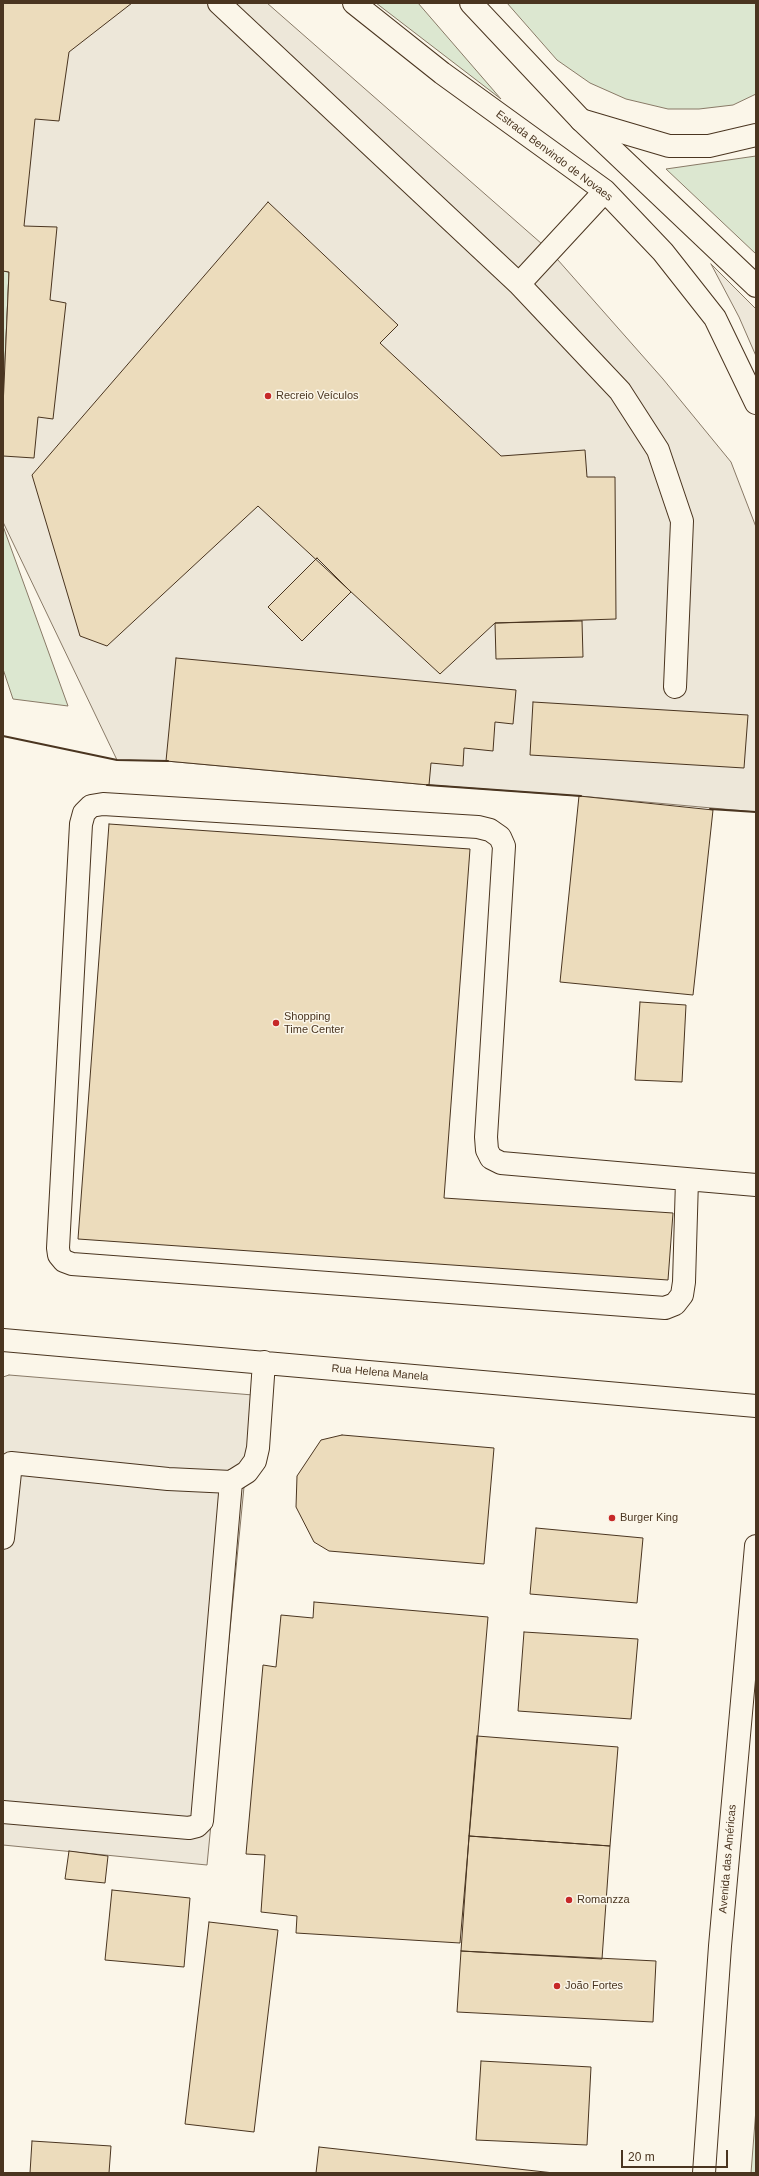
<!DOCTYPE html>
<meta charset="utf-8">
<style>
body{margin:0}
#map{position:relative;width:759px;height:2176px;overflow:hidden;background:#fbf6e9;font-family:Helvetica,sans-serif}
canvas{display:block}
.frame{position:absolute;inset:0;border:4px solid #4a3520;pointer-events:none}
.scale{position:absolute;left:621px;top:2150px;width:107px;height:18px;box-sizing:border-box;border:2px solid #4a3520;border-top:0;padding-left:5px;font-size:12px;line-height:14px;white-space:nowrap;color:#4a3520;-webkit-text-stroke:3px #fbf6e9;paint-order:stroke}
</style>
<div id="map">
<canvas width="759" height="2176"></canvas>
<div class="frame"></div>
<div class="scale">20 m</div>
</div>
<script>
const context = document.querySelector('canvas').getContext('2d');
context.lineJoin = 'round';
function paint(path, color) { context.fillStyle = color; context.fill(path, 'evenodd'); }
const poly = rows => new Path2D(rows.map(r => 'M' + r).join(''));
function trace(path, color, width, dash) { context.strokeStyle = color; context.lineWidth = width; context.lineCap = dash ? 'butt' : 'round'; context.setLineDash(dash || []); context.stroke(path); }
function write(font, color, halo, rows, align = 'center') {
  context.font = font + ' Helvetica,sans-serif'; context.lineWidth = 3; context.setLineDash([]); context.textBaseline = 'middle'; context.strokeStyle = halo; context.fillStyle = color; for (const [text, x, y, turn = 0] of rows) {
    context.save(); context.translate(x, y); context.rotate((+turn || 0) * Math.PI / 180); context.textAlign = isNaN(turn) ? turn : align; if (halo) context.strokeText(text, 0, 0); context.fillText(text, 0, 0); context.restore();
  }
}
const green = poly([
 [376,3,418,3,501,99,376,3],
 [507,3,756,3,756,94,733,105,699,109,668,109,626,99,590,83,557,60,507,3],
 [756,156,756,254,666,169,756,156],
 [3,271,9,272,3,407,3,271],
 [3,526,68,706,13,699,3,669,3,526],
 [756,2109,756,2173,751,2173,756,2109]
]);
paint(green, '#dce7d0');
trace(green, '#887966', 1);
const parking = poly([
 [3,3,267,3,550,251,663,379,731,462,756,527,756,812,579,796,429,785,166,761,117,760,3,522,3,407,9,272,3,271,3,3],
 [711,264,756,309,756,356,739,317,711,264],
 [9,1375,253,1395,207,1865,3,1845,3,1377,9,1375]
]);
paint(parking, '#ede7d9');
trace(parking, '#887966', 1);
const building = poly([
 [3,3,132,3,69,52,59,121,35,119,24,226,57,227,50,300,66,303,53,419,38,417,34,458,3,456,3,407,9,272,3,271,3,3],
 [268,202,398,325,380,343,501,456,585,450,587,477,615,477,616,619,495,623,440,674,258,506,107,646,80,636,32,475,268,202],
 [317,558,351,592,302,641,268,607,317,558],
 [582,621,583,657,496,659,495,623,582,621],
 [176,658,516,690,513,724,495,722,493,751,464,748,463,766,431,763,429,785,166,761,176,658],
 [533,702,748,715,744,768,530,755,533,702],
 [579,796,713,810,693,995,560,982,579,796],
 [109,824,470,849,444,1198,673,1213,668,1280,78,1239,109,824],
 [640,1002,686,1005,682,1082,635,1080,640,1002],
 [342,1435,494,1448,484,1564,329,1551,314,1542,296,1507,297,1476,321,1440,342,1435],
 [536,1528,643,1538,637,1603,530,1594,536,1528],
 [314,1602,488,1617,460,1943,296,1933,297,1916,261,1912,265,1855,246,1854,263,1665,276,1667,281,1615,313,1618,314,1602],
 [524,1632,638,1639,631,1719,518,1711,524,1632],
 [477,1736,618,1747,610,1846,469,1836,477,1736],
 [469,1836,610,1846,602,1959,461,1951,469,1836],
 [69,1851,108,1856,105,1883,65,1879,69,1851],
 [112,1890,190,1898,184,1967,105,1960,112,1890],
 [209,1922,278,1930,254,2132,185,2124,209,1922],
 [461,1951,656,1961,653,2022,457,2012,461,1951],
 [481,2061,591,2067,587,2145,476,2140,481,2061],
 [32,2141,111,2146,109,2173,30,2173,32,2141],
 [319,2147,554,2173,316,2173,319,2147]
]);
paint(building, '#ecdcbc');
trace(building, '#4a3520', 1);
const minor = poly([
 [219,3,519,284,620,391,658,450,682,521,675,687],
 [354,3,442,73,605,191,663,252,715,318,756,403],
 [471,3,581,120,756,286],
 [519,284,605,191],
 [687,1180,684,1282,682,1295,675,1304,665,1308,72,1264,64,1261,59,1255,58,1248,81,824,84,813,91,806,103,804,478,827,490,830,500,837,504,846,486,1137,487,1150,491,1158,501,1163,756,1185],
 [3,1340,756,1406],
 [3,1538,11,1463,168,1479,231,1482,247,1472,255,1461,258,1448,264,1362],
 [3,1812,189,1828,197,1826,202,1821,231,1482]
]);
const major = poly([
 [581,120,669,146,709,146,756,135],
 [704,2173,720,1946,756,1546]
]);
trace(minor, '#4a3520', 24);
trace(major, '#4a3520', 24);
trace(minor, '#fbf6e9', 22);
trace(major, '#fbf6e9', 22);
trace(poly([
 [3,736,117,760,168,761],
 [427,785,581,796],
 [710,809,756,812]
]), '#4a3520', 2);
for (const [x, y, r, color] of [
 [268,396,4,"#c62828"],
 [276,1023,4,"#c62828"],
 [612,1518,4,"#c62828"],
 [569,1900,4,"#c62828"],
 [557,1986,4,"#c62828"]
]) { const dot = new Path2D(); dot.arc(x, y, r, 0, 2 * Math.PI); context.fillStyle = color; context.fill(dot); trace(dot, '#fbf6e9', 1.5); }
write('11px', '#4a3520', '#fbf6e9', [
 ["Estrada Benvindo de Novaes",554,156,37],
 ["Rua Helena Manela",380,1373,5],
 ["Avenida das Américas",728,1859,-85]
]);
write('11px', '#4a3520', '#fbf6e9', [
 ["Recreio Veículos",276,396],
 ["Shopping",284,1017],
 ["Time Center",284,1030],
 ["Burger King",620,1518],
 ["Romanzza",577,1900],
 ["João Fortes",565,1986]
], 'left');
</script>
